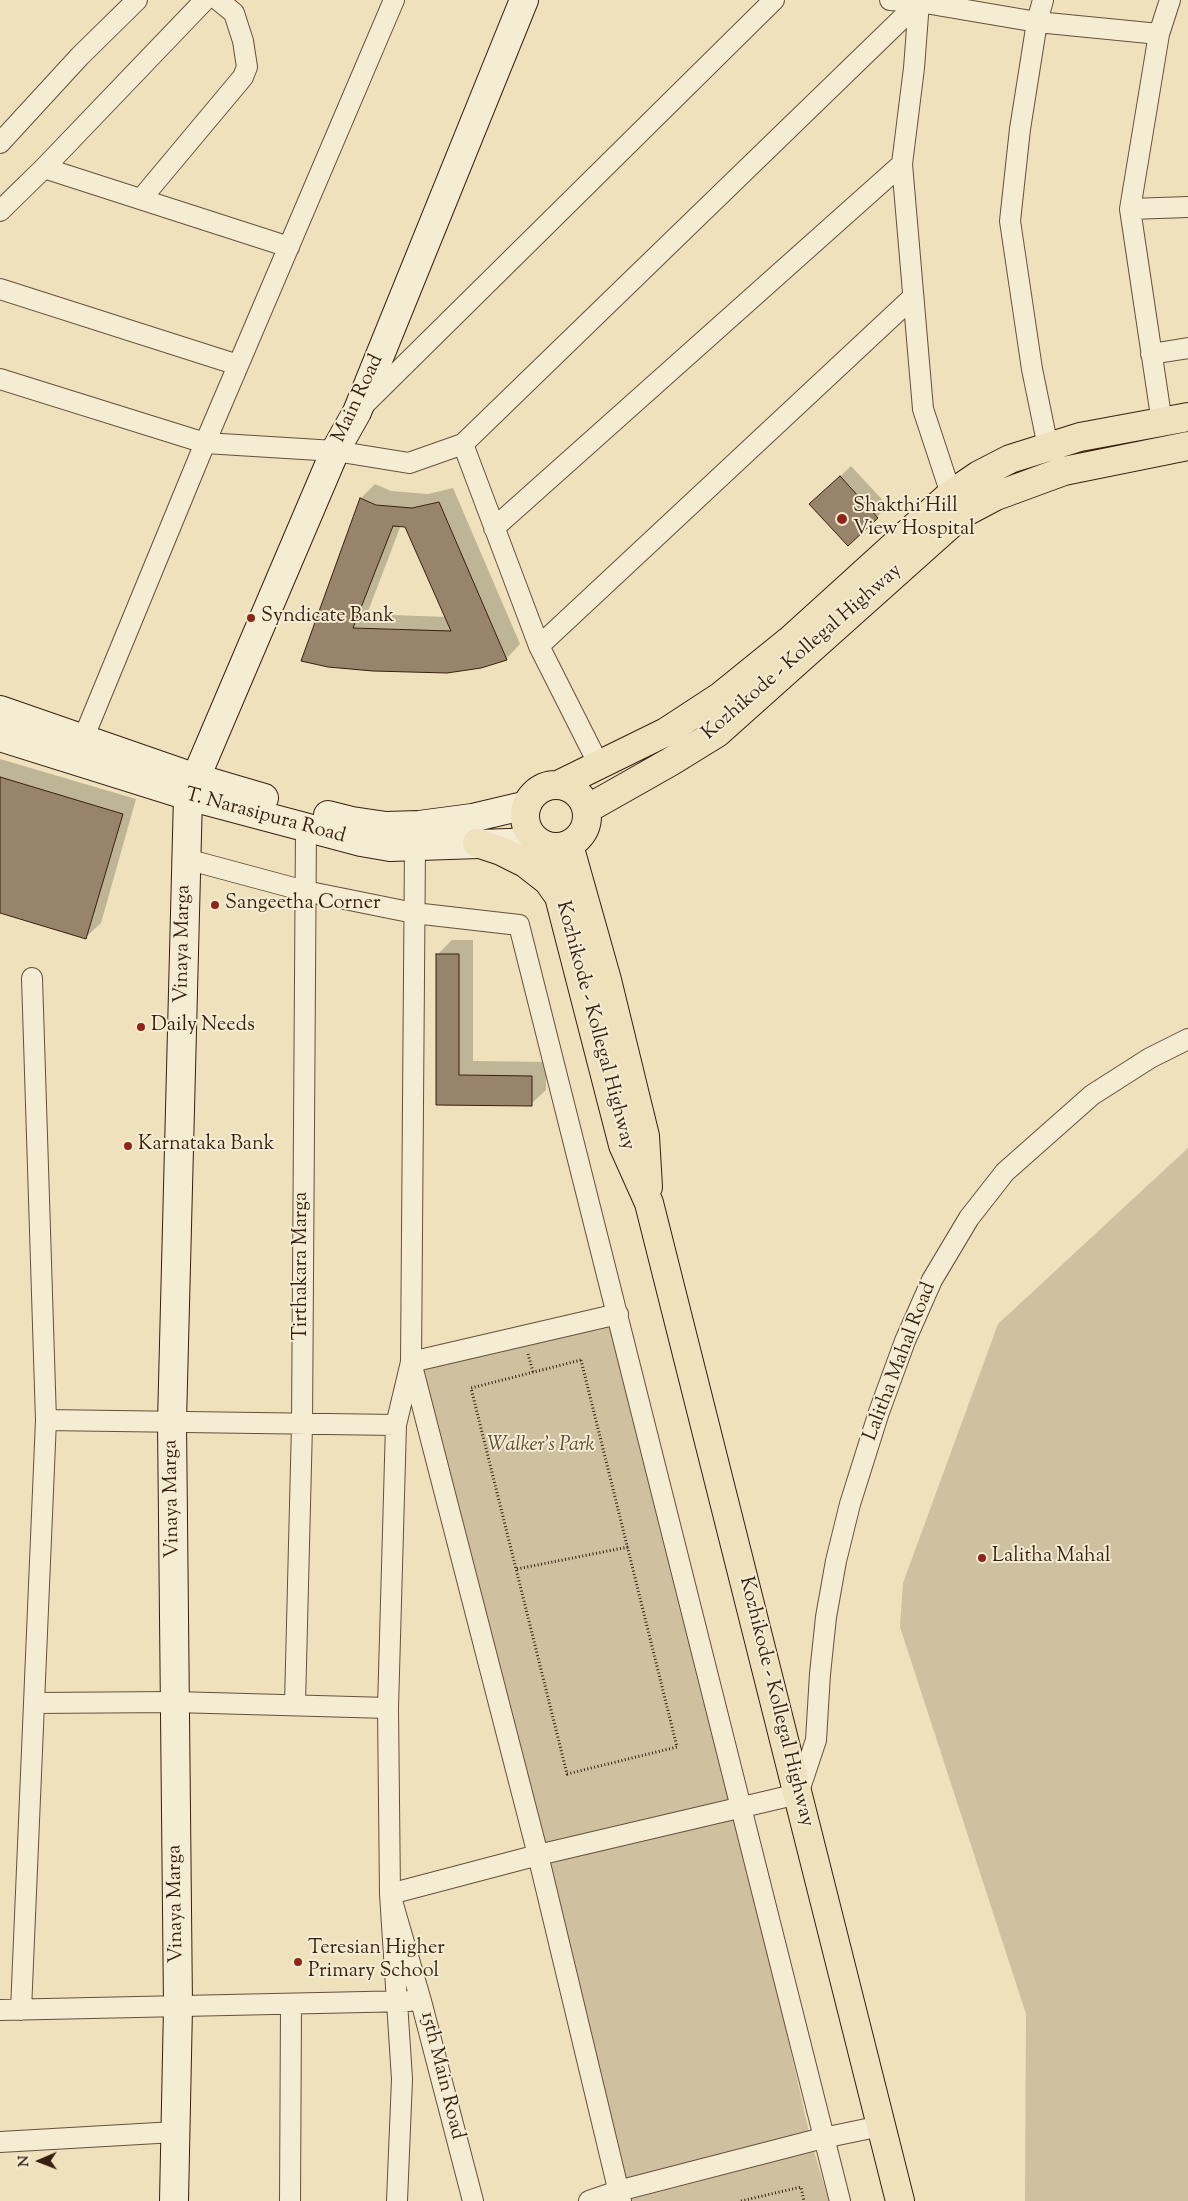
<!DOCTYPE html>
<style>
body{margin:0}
#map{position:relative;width:1188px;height:2201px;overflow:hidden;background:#eee1bc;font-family:"Sorts Mill Goudy",serif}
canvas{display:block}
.north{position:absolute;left:15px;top:2136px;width:50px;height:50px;-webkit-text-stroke:4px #f4ecd3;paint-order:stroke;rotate:269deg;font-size:14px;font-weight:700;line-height:20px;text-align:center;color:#391f12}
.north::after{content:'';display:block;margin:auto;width:18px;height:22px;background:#391f12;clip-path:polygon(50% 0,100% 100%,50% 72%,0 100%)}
</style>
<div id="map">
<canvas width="1188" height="2201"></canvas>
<div class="north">N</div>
</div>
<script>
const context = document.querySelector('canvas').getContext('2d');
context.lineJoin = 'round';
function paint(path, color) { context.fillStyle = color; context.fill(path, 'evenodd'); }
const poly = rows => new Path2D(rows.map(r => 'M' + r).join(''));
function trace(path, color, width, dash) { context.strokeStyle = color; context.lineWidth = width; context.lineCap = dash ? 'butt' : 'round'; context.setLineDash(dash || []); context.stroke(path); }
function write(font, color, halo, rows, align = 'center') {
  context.font = font + ' "Sorts Mill Goudy",serif'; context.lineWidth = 4; context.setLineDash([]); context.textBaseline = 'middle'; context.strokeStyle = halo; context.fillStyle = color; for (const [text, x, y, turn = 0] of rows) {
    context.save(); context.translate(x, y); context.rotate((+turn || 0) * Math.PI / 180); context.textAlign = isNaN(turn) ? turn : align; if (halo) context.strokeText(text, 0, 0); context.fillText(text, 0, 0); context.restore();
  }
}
paint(poly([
 [1188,1148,1188,2201,1025,2201,1026,2014,900,1627,903,1583,998,1324],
 [618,1314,736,1809,811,2141,829,2201,625,2201,411,1362]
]), '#cfc09f');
paint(poly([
 [851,466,888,506,848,545,822,494],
 [375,484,391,491,428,494,453,488,520,644,506,659,302,660,361,498],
 [401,525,406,526,446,617,367,614],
 [0,759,136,799,101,923,86,937,0,912],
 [452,940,473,940,473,1061,546,1062,546,1090,531,1104,437,1104,437,955]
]), '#0003');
const building = poly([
 [840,476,878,518,848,546,809,504,840,476],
 [360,498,376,505,412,508,439,502,507,660,481,668,447,673,373,671,328,667,301,661,360,498],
 [393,526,405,527,451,631,353,628,393,526],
 [0,777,123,814,86,939,0,913,0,777],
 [436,954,459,954,459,1075,532,1076,532,1106,436,1105,436,954]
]);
paint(building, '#97846a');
trace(building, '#391f12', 1);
const street = poly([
 [890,0,919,2,1037,22,1159,34],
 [1043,0,1037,22,1020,129,1010,221,1032,369,1048,447],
 [919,2,914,68,902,164,923,409,951,494],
 [0,143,80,56,137,0],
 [44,168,289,247],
 [141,199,243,77,247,67,243,41,234,13,218,0],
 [1130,209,1188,207],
 [0,211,44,168,205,0],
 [0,289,238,365],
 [1151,354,1188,348],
 [0,379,205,443,335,451,409,463,463,444,919,2],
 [363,406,774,0],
 [1162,423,1130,209,1159,34,1170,0],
 [463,444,539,646,599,765],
 [494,528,902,164],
 [539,646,913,297],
 [83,739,205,443,394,0],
 [186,859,305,891,414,913,519,925,840,2201],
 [618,1314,411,1362,538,1855,621,2201],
 [46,1420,396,1425],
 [34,1703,175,1702,388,1708],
 [295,1704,302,1425,306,828],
 [0,2010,410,2001],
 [21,2010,46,1420,32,978],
 [0,2142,175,2132],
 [290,2201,291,2004],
 [397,2201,402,2079,390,1894,388,1708,396,1425,411,1362,415,846],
 [473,2201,421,2001,390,1894,538,1855,798,1794,816,1740,820,1674,826,1617,836,1561,850,1504,879,1412,905,1341,932,1280,969,1218,1005,1172,1092,1095,1150,1058,1188,1039],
 [589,2201,618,2191,823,2138,881,2126]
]);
const secondary = poly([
 [0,710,196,778,264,798],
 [0,737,188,796,361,842,390,847,538,842],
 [328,815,352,821,386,826,419,825,472,818,527,805],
 [174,2201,178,2007,172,1422,188,796,335,451,357,412,524,0]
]);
const primary = poly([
 '525 816a31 31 0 1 1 62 0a31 31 0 1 1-62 0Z',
 [558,785,666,732,721,696,789,641,951,494,979,475,1010,459,1080,437,1188,417],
 [587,809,670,762,717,733,962,514,996,496,1064,471,1188,446],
 [477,843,501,851,525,863,548,881,558,895],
 [569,845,607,980,645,1136,648,1187],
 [546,846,623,1145,649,1203,900,2201]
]);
trace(street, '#66503c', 22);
trace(secondary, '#391f12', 30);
trace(primary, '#391f12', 30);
trace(poly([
 [528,1354,533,1372],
 [581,1360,677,1747,567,1774,471,1388,581,1360],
 [517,1569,628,1547],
 [741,2201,801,2187,804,2201]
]), '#391f12', 3, [1, 2.5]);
trace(street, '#f4ecd3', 20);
trace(secondary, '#f4ecd3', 28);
trace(primary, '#eee1bc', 28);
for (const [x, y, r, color] of [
 [842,519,6,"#8f2418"],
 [251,618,5,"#8f2418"],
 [215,905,5,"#8f2418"],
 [141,1027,5,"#8f2418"],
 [128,1146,5,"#8f2418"],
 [982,1558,5,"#8f2418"],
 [298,1962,5,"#8f2418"]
]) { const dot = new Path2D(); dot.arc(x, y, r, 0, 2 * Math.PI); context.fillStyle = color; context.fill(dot); trace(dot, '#f4ecd3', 2); }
write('20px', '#391f12', '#f4ecd3', [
 ["Main Road",359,399,-65],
 ["Kozhikode - Kollegal Highway",803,653,-41],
 ["T. Narasipura Road",265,817,15],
 ["Vinaya Marga",184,944,-89],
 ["Kozhikode - Kollegal Highway",594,1026,75],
 ["Tirthakara Marga",303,1266,-90],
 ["Lalitha Mahal Road",901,1362,-69],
 ["Vinaya Marga",173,1499,-91],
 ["Kozhikode - Kollegal Highway",775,1702,76],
 ["Vinaya Marga",177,1904,-91],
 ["15th Main Road",441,2076,76]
]);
write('20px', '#391f12', '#f4ecd3', [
 ["Shakthi Hill",853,508],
 ["View Hospital",853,531],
 ["Syndicate Bank",261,618],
 ["Sangeetha Corner",225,905],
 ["Daily Needs",151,1027],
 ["Karnataka Bank",138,1146],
 ["Lalitha Mahal",992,1558],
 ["Teresian Higher",308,1950],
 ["Primary School",308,1973]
], 'left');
write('italic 20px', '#5e4735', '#f4ecd3', [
 ["Walker's Park",541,1447]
]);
</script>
